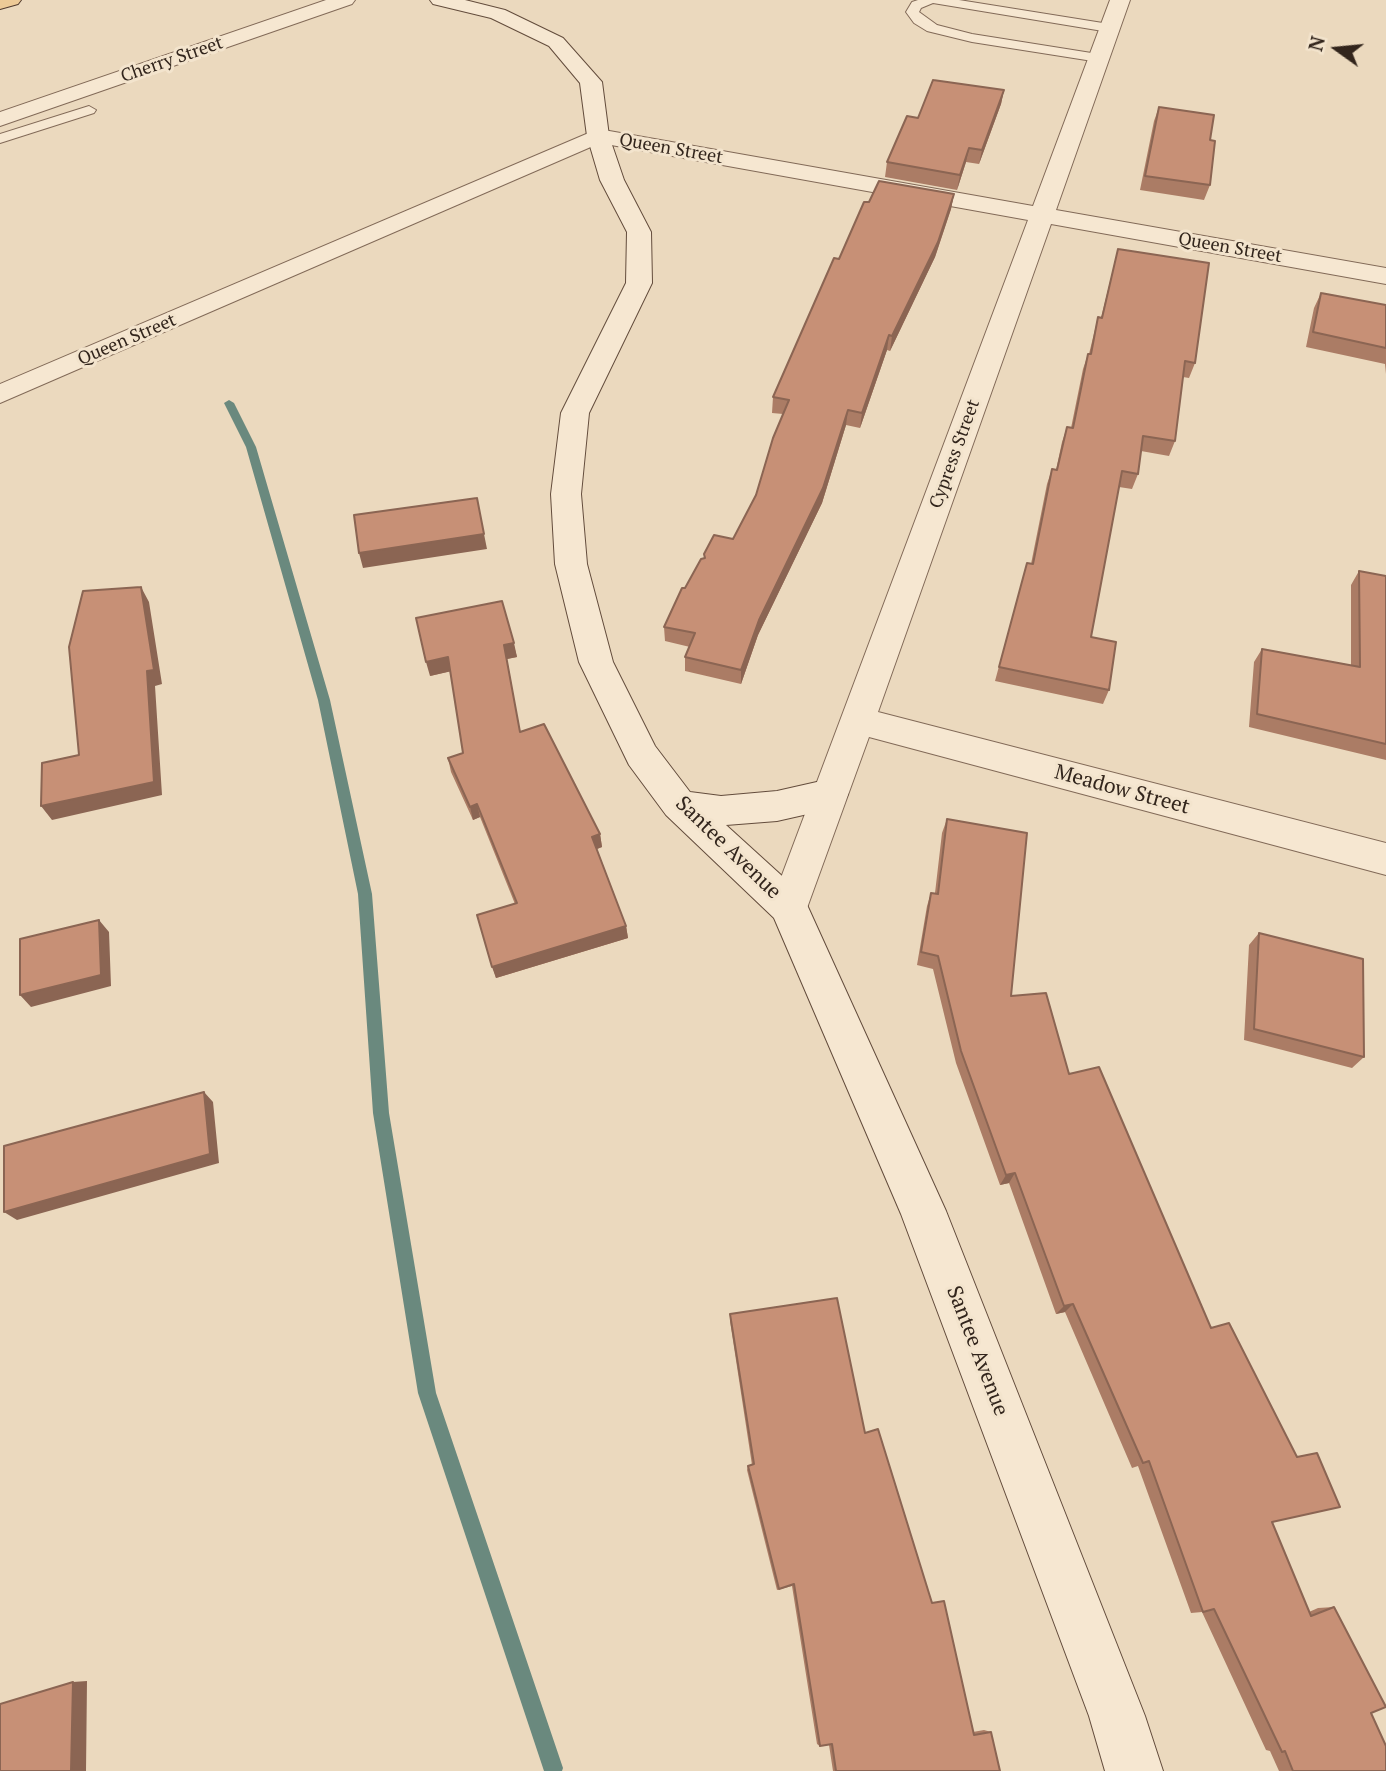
<!DOCTYPE html>
<style>
body{margin:0}
#map{position:relative;width:1386px;height:1771px;overflow:hidden;background:#ebd9be;font-family:"PT Serif",serif}
canvas{display:block}
.north{position:absolute;left:1302px;top:14px;width:70px;height:70px;-webkit-text-stroke:5px #f3e4cd;paint-order:stroke;rotate:285deg;font-size:19px;font-weight:700;line-height:28px;text-align:center;color:#32251c}
.north::after{content:'';display:block;margin:auto;width:24px;height:32px;background:#32251c;clip-path:polygon(50% 0,100% 100%,50% 72%,0 100%)}
</style>
<div id="map">
<canvas width="1386" height="1771"></canvas>
<div class="north">N</div>
</div>
<script>
const context = document.querySelector('canvas').getContext('2d');
context.lineJoin = 'round';
const poly = rows => new Path2D(rows.map(r => 'M' + r).join(''));
function paint(path, color) { context.fillStyle = color; context.fill(path, 'evenodd'); }
function trace(path, color, width, dash) { context.strokeStyle = color; context.lineWidth = width; context.lineCap = dash ? 'butt' : 'round'; context.setLineDash(dash || []); context.stroke(path); }
function write(font, color, halo, rows, align = 'center') {
  context.font = font + ' "PT Serif",serif'; context.lineWidth = 6; context.setLineDash([]); context.textBaseline = 'middle'; context.strokeStyle = halo; context.fillStyle = color; for (const [text, x, y, turn = 0] of rows) {
    context.save(); context.translate(x, y); context.rotate((+turn || 0) * Math.PI / 180); context.textAlign = isNaN(turn) ? turn : align; if (halo) context.strokeText(text, 0, 0); context.fillText(text, 0, 0); context.restore();
  }
}
paint(poly([
 [229,400,234,403,256,447,330,700,372,894,389,1113,436,1393,563,1768,562,1771,544,1771,418,1393,373,1113,358,894,318,700,246,447,224,403,229,400]
]), '#6a897e');
const lane = poly([
 [918,0,959,0,1109,24,1115,28,1109,32,933,3,921,8,919,12,937,25,972,34,1104,55,1106,58,1099,62,972,42,927,31,914,23,906,12,912,2,918,0],
 [89,106,96,110,94,113,0,143,0,134,89,106]
]);
const street = poly([
 [326,0,355,0,352,4,0,126,0,112,326,0],
 [1110,0,1130,0,1056,210,1386,268,1386,284,1051,224,878,712,1386,843,1386,875,869,737,803,919,789,924,775,919,770,907,1028,220,600,143,0,403,0,384,598,129,1033,206,1110,0]
]);
const secondary = poly([
 [430,0,465,0,505,10,563,38,602,82,609,136,624,180,651,232,652,283,589,413,581,494,587,564,613,662,655,746,690,792,721,796,777,791,830,779,843,784,848,794,843,804,830,809,777,821,726,825,803,895,808,907,946,1211,1145,1716,1163,1771,1105,1771,1089,1716,901,1214,774,918,666,815,629,765,579,662,555,564,551,494,561,413,626,283,627,232,600,180,587,136,580,83,549,46,491,18,433,4,430,0]
]);
const primary = poly([
 [0,0,21,0,18,4,0,9,0,0]
]);
trace(lane, '#826a58', 2);
trace(street, '#826a58', 2);
trace(secondary, '#634c3c', 2);
trace(primary, '#4f392d', 2);
paint(lane, '#f6e7d1');
paint(street, '#f6e7d1');
paint(secondary, '#f6e7d1');
paint(primary, '#edca97');
paint(poly([
 [1004,90,1001,104,979,164,966,162,957,190,885,177,887,162,918,118],
 [1159,107,1210,140,1210,185,1204,200,1140,190,1154,121],
 [954,194,951,209,935,257,890,351,887,350,860,428,846,425,822,503,758,635,741,684,685,671,685,657,690,647,665,641,664,627,685,588,704,559,704,554,733,539,756,495,783,414,772,413,773,397,839,259,869,202],
 [1118,249,1195,363,1189,378,1183,377,1175,441,1169,456,1141,451,1138,474,1132,489,1119,487,1091,637,1109,690,1103,704,995,681,1027,563,1031,564,1047,484,1052,469,1056,470,1062,442,1067,427,1071,428,1083,369,1088,354,1089,354,1098,317,1101,318],
 [1321,293,1386,305,1386,374,1385,364,1306,347,1314,308],
 [1359,571,1386,576,1386,760,1249,727,1254,662,1262,649,1351,665,1351,585],
 [502,601,517,657,507,659,520,732,600,834,602,847,597,849,626,926,628,938,496,978,477,915,515,904,480,817,473,820,451,772,448,758,463,753,451,671,430,676],
 [947,819,1011,996,1069,1074,1272,1522,1309,1612,1318,1608,1334,1607,1371,1713,1386,1771,1279,1771,1270,1751,1266,1750,1202,1612,1191,1613,1138,1466,1132,1468,1065,1312,1056,1314,1009,1183,1000,1185,956,1063,933,969,917,965,927,906,931,893,935,893,942,833],
 [1259,933,1364,1057,1352,1068,1244,1040,1249,945],
 [730,1314,865,1433,932,1603,973,1732,984,1730,991,1732,1000,1771,833,1771,829,1745,820,1746,817,1744,792,1586,777,1590,747,1470,748,1466,752,1465,730,1321]
]), '#ab7c65');
paint(poly([
 [1004,90,1001,104,979,164,982,150],
 [969,148,966,162,957,190,960,175],
 [954,194,951,209,935,257,890,351,892,336],
 [889,335,887,350,860,428,862,413],
 [848,410,846,425,822,503,758,635,741,684,741,670,759,620],
 [484,534,487,549,363,568,359,553],
 [141,587,149,602,162,684,155,686,162,795,52,820,41,806,147,671],
 [514,643,517,657,507,659,504,645],
 [448,657,452,671,430,676,426,662],
 [477,804,480,817,473,820,470,807],
 [600,834,602,847,594,850,592,837],
 [99,920,109,932,111,986,31,1007,20,995],
 [626,926,628,938,496,978,492,967],
 [204,1092,213,1102,219,1163,17,1220,4,1212],
 [1015,1173,1009,1183,1000,1185,1006,1175],
 [1073,1304,1065,1312,1056,1314,1064,1306],
 [87,1681,86,1771,71,1771,73,1682]
]), '#8b6553');
const building = poly([
 [933,80,1004,90,982,150,969,148,960,175,887,162,907,116,918,118,933,80],
 [1159,107,1214,115,1210,140,1215,141,1210,185,1145,176,1159,107],
 [879,181,954,194,938,242,892,336,889,335,862,413,848,410,823,488,759,620,741,670,685,657,695,633,664,627,682,588,685,588,701,559,705,558,704,554,714,535,733,539,756,495,773,438,789,400,773,397,834,258,839,259,864,202,869,202,879,181],
 [1118,249,1209,263,1195,363,1185,361,1175,441,1143,436,1138,474,1122,471,1091,637,1116,642,1109,690,999,667,1027,563,1033,564,1052,469,1057,470,1067,427,1073,428,1088,354,1091,354,1098,317,1102,318,1118,249],
 [1321,293,1386,305,1386,348,1313,332,1321,293],
 [477,498,484,534,359,553,354,515,477,498],
 [1359,571,1386,576,1386,744,1257,714,1262,649,1360,667,1359,571],
 [141,587,154,670,147,671,154,782,41,806,42,763,79,755,69,647,83,591,141,587],
 [502,601,514,643,504,645,520,732,544,724,600,834,592,837,626,926,492,967,477,915,517,903,477,804,470,807,448,758,463,753,448,657,426,662,416,618,502,601],
 [947,819,1027,833,1011,996,1046,993,1069,1074,1099,1067,1211,1328,1229,1323,1297,1457,1317,1453,1340,1507,1272,1522,1311,1616,1334,1607,1386,1707,1371,1713,1386,1746,1386,1771,1293,1771,1285,1751,1282,1752,1214,1609,1203,1612,1149,1461,1143,1463,1073,1304,1064,1306,1015,1173,1006,1175,961,1051,938,956,921,952,931,893,938,894,947,819],
 [99,920,101,975,20,995,20,939,99,920],
 [1259,933,1363,959,1364,1057,1254,1029,1259,933],
 [204,1092,210,1154,4,1212,4,1146,204,1092],
 [837,1298,865,1433,878,1429,932,1603,944,1601,974,1735,991,1732,1000,1771,836,1771,832,1744,820,1746,794,1584,779,1589,748,1466,754,1464,730,1314,837,1298],
 [73,1682,71,1771,0,1771,0,1704,73,1682]
]);
paint(building, '#c79076');
trace(building, '#8b6553', 2);
write('18px', '#32251c', '#f3e4cd', [
 ["Cherry Street",172,60,-19],
 ["Queen Street",671,149,10],
 ["Queen Street",1230,248,10],
 ["Queen Street",127,340,-23],
 ["Cypress Street",955,454,-70]
]);
write('21px', '#32251c', '#f3e4cd', [
 ["Meadow Street",1122,790,15],
 ["Santee Avenue",728,848,44],
 ["Santee Avenue",977,1351,69]
]);
</script>
